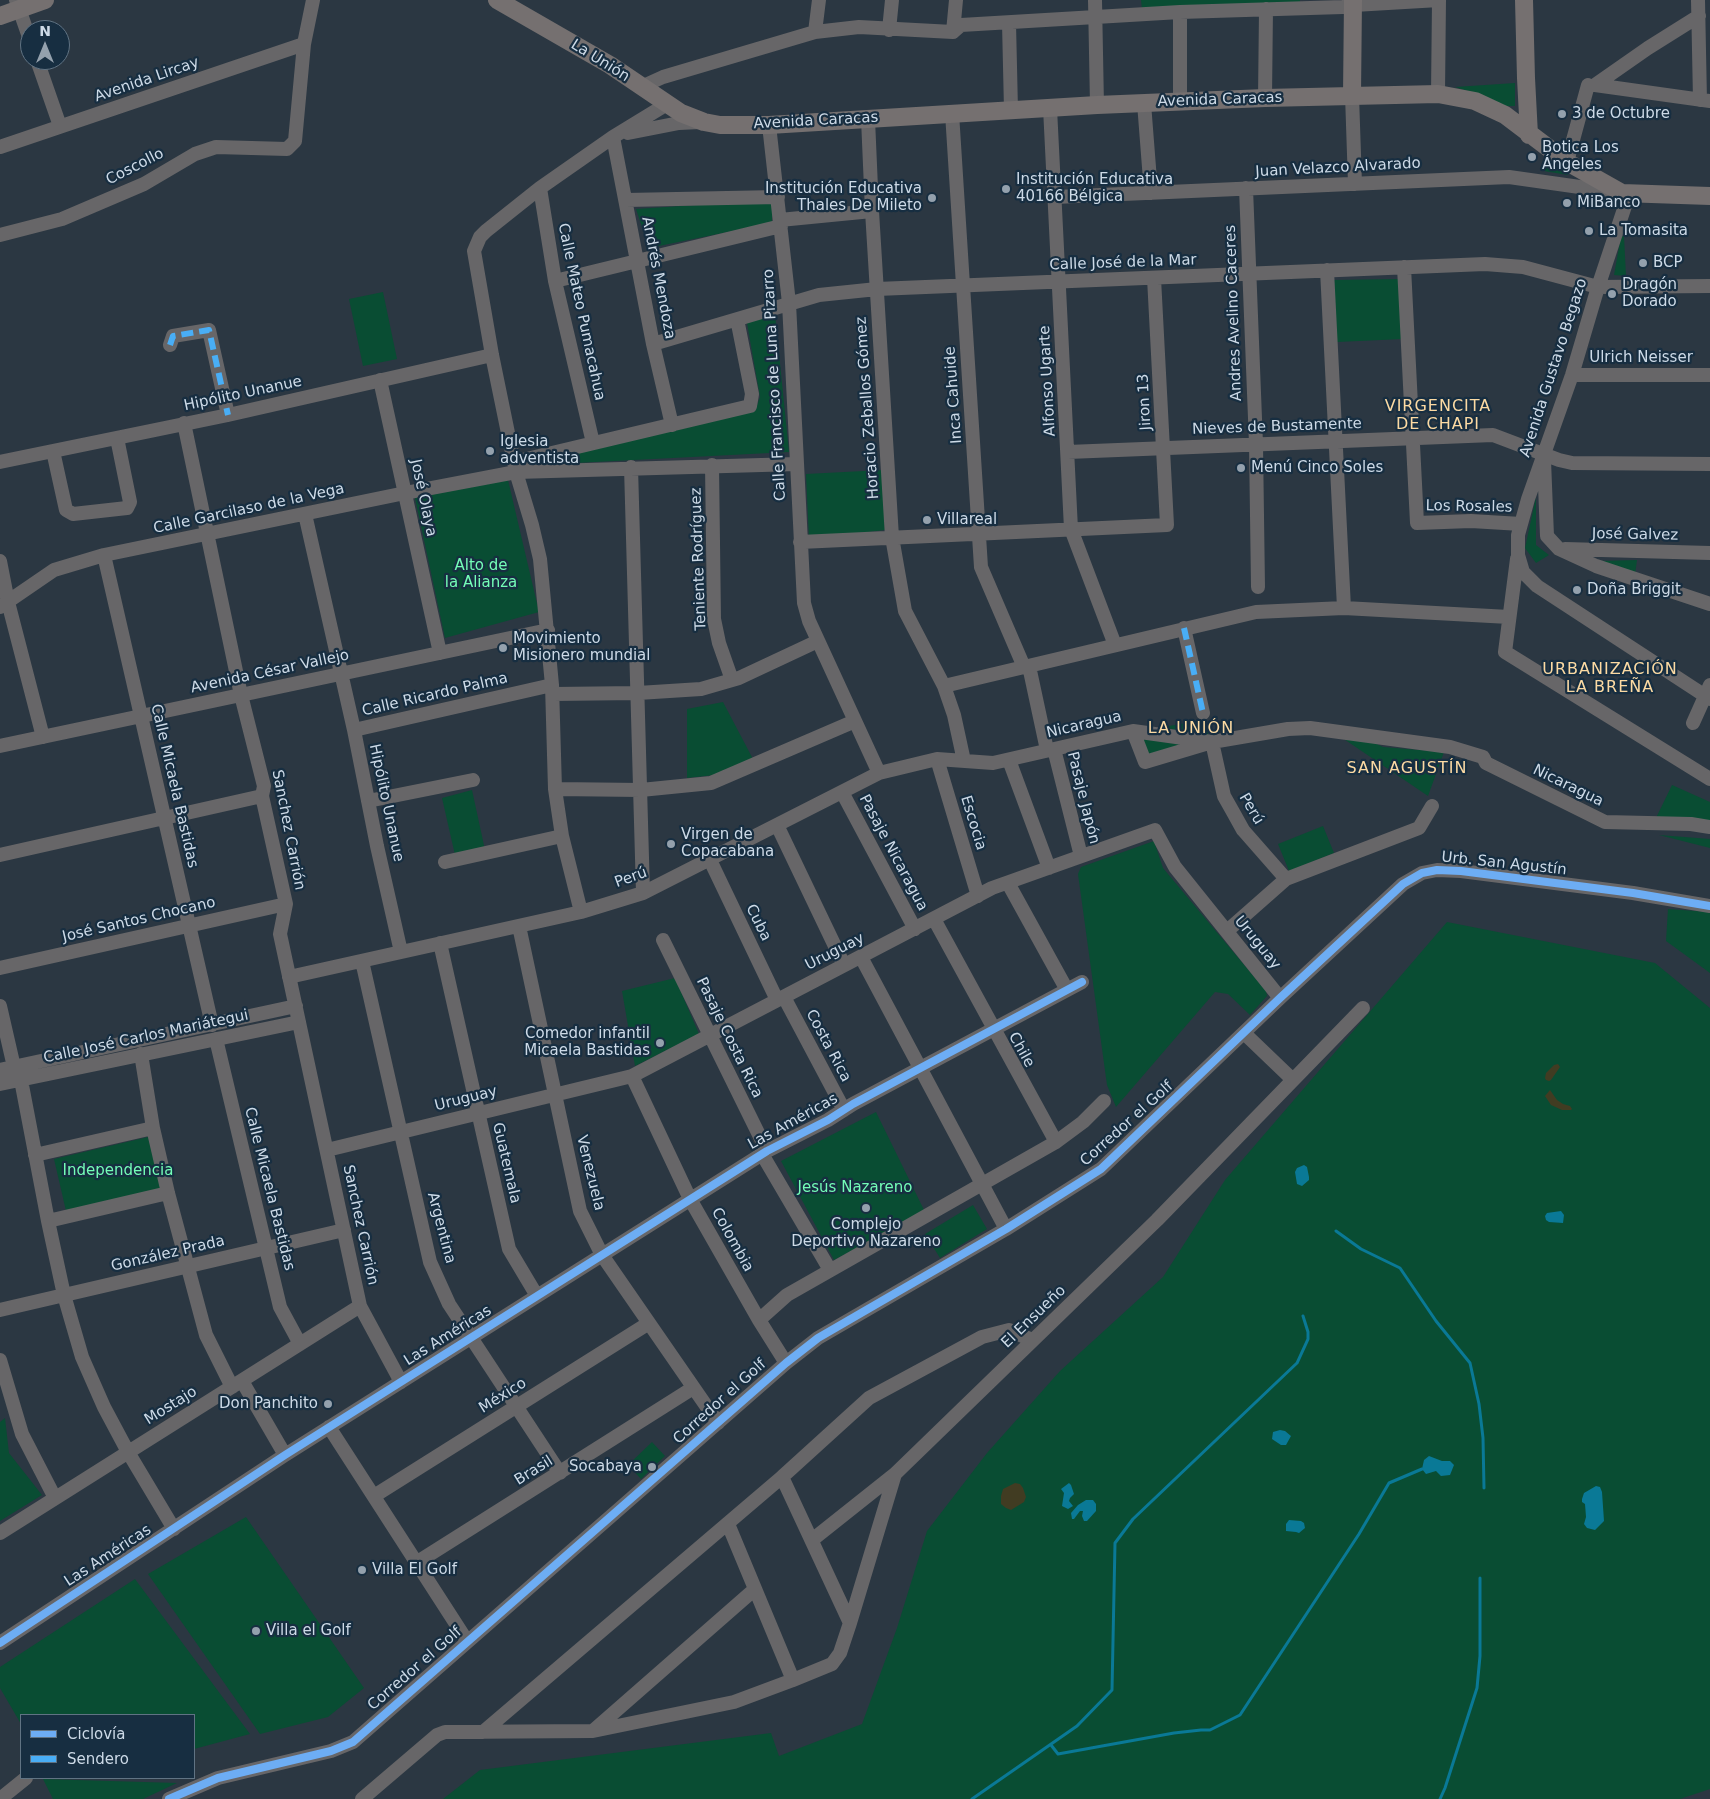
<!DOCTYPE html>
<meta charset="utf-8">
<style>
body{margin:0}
#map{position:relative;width:1710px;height:1799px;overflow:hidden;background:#2b3742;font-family:"DejaVu Sans",sans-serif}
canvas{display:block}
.legend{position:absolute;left:20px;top:1714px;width:175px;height:65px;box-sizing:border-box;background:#172e41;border:1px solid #607383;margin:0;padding:6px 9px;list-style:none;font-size:15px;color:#cddae7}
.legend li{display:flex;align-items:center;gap:10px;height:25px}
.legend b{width:25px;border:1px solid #607383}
.north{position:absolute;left:20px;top:20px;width:50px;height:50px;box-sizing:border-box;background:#172e41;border:1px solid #607383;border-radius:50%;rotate:0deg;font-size:14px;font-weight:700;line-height:20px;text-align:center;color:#cddae7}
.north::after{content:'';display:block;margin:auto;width:18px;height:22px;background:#94a1ad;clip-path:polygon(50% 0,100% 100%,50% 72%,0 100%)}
</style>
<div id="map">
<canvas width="1710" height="1799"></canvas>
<ul class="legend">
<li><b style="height:6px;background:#6dadf4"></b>Ciclovía</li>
<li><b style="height:6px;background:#49aef6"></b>Sendero</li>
</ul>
<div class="north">N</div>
</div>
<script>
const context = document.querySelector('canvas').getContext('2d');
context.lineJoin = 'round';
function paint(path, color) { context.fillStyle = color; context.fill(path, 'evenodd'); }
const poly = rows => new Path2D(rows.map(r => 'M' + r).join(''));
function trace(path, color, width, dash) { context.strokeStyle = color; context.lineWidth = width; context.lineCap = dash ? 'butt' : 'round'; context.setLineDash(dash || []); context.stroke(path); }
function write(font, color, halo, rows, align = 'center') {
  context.font = font + ' "DejaVu Sans",sans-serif'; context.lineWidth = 4.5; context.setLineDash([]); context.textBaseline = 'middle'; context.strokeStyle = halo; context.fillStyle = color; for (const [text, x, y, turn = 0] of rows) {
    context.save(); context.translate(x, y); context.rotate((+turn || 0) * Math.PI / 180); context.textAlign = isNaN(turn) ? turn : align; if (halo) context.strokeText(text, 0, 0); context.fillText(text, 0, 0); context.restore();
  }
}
paint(poly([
 [1141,0,1300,0,1300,2,1142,9],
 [1515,83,1515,106,1506,106,1481,95,1455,87],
 [1550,157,1565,170,1568,175,1544,171,1548,165],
 [772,200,772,223,649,248,636,209],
 [1621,236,1624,236,1626,276,1614,275],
 [1400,279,1403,339,1337,342,1334,280],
 [383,292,397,359,363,366,349,299],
 [775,314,789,452,556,464,555,458,755,411,760,397,747,323],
 [883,470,885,530,809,539,806,474],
 [508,480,539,612,445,638,415,498],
 [1536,497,1536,545,1549,555,1536,563,1525,548],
 [1637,560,1635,575,1598,561],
 [723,702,754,761,724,774,687,778,687,709],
 [1204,720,1209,737,1163,727],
 [1332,731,1363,737,1383,747,1444,752,1428,796],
 [1142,739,1193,746,1146,755],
 [1672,785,1710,802,1710,823,1654,822],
 [472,790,485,850,455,855,442,798],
 [1323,826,1334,853,1289,871,1278,844],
 [1659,835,1710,839,1710,848],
 [1154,841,1163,868,1266,991,1267,996,1250,1015,1228,994,1215,992,1116,1107,1107,1085,1078,874,1081,867],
 [1668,909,1710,912,1710,973,1666,941],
 [1447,922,1655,963,1710,1008,1710,1789,1680,1799,443,1799,480,1770,771,1733,779,1756,862,1724,897,1628,927,1531,987,1453,1060,1371,1163,1277,1225,1180],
 [675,978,699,1034,635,1066,622,991],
 [876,1112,925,1212,834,1260,781,1161],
 [148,1137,161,1189,66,1211,54,1159],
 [973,1205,987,1229,940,1258,925,1234],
 [5,1418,9,1453,42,1495,0,1521,0,1422],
 [652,1442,665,1456,641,1479,628,1465],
 [246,1517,364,1688,328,1717,260,1734,148,1574],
 [135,1579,250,1734,194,1749,194,1715,21,1715,21,1724,0,1688,0,1667],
 [43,1779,177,1783,143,1799,53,1799]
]), '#094d33');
paint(poly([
 [1558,1064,1560,1067,1551,1080,1549,1081,1546,1080,1545,1078,1546,1073,1554,1065],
 [1550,1090,1557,1100,1563,1104,1570,1106,1572,1109,1571,1110,1562,1110,1551,1105,1545,1096],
 [1015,1483,1020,1484,1023,1488,1026,1497,1024,1502,1011,1510,1006,1508,1001,1504,1001,1496,1003,1489]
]), '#413c22');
paint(poly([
 [1304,1165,1307,1167,1309,1177,1309,1180,1302,1186,1297,1184,1295,1172,1297,1168],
 [1561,1211,1564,1215,1563,1223,1549,1222,1546,1220,1545,1216,1547,1213],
 [1280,1430,1285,1431,1291,1436,1286,1445,1281,1445,1272,1439,1273,1432],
 [1429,1456,1442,1461,1450,1461,1454,1465,1450,1475,1441,1476,1436,1471,1426,1474,1422,1469,1424,1460],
 [1069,1483,1071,1485,1074,1494,1070,1498,1069,1501,1073,1506,1068,1509,1062,1506,1064,1493,1061,1489],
 [1596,1486,1600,1487,1602,1492,1604,1521,1595,1530,1587,1528,1584,1524,1586,1517,1585,1504,1582,1502,1582,1499,1584,1493],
 [1086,1500,1093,1500,1096,1504,1096,1511,1087,1521,1084,1521,1082,1516,1083,1511,1080,1511,1074,1519,1072,1519,1071,1513,1078,1505],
 [1289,1520,1301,1521,1304,1523,1305,1528,1299,1533,1296,1532,1286,1531,1286,1524]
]), '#0a7996');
trace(poly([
 [1336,1231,1361,1249,1400,1268,1436,1321,1470,1363,1479,1404,1483,1438,1484,1488],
 [1051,1745,1058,1754,1174,1733,1201,1730,1210,1730,1240,1715,1359,1534,1389,1483,1422,1469],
 [972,1799,1077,1726,1112,1690,1115,1543,1133,1519,1297,1363,1308,1339,1308,1332,1303,1316],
 [1440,1799,1445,1788,1477,1688,1480,1656,1480,1578]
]), '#0a7996', 3);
trace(poly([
 [16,0,30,40],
 [1095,0,1097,105],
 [1698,0,1700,100],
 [1180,12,1180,101],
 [1009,23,1011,110],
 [889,30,892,0],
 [815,32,819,0],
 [953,32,956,0],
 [37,60,60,126],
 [1595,85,1648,48,1699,16],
 [1595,85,1710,101],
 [641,87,663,77,815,32,859,27,953,32,961,25,1180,12,1343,7,1354,5,1439,0],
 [1438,94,1439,0],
 [1352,95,1355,184],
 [1265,98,1266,9],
 [1144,103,1151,193],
 [1050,108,1071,529,1115,645],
 [952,113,981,567,1024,667],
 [868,119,872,211,892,537,905,611,944,686,954,715,964,761],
 [769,125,789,303,804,603,809,621,879,773],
 [628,133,679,123,700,122],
 [613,137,653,344,672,425],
 [0,147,304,44],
 [1567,162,1588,85],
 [540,188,555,281,593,443],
 [1246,188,1256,444,1258,587],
 [1055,197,1509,177,1622,193,1626,203,1598,287,1572,375,1528,499,1518,535,1518,555,1523,572,1537,586,1710,699],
 [626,200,778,197],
 [780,220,872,211],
 [0,235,62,219,144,184,195,154,216,147,287,149,295,141,304,44,313,0],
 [1404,267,1417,523,1471,521,1521,524],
 [1327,270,1344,608],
 [555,281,781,226],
 [653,344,819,295,877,289,1485,264,1523,267,1598,287,1710,286],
 [170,345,173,336,209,330,228,415],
 [1572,375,1710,375],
 [380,380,440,653],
 [184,423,241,695,264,786,262,796,286,904,280,934,360,1306,401,1382],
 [53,451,66,510,73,514,127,508,130,502,117,438],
 [1068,452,1493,435,1559,460,1572,463,1710,464],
 [1544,460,1547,536,1559,549,1596,566,1710,604],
 [0,462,228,415,492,355],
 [514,462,750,406,752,394,737,319],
 [712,465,714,619,719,643,732,680],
 [631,467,643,893],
 [305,514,354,730,377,846,401,952],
 [800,542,1167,525,1154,278],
 [1565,549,1710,553],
 [104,555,212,1025],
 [1517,559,1505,652,1710,779],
 [0,561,8,602,43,737],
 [0,607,54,570,104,555,405,493,516,472,797,464],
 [1184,628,1203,713],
 [1029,666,1047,750],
 [944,686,1256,612,1344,608,1509,617],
 [553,694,638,693,701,689,739,678,818,641],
 [1693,723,1710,685],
 [354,730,552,685],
 [1133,731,1145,762,1212,742,1288,729,1310,728,1450,747,1483,757,1486,763,1605,822,1691,824,1710,827],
 [0,746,548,630],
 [1054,749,1081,856],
 [937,759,978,896],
 [1009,760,1049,868],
 [555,789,641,790,711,783,855,721],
 [842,792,915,929],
 [368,801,473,780],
 [777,825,844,965],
 [0,855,262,796],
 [710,860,777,1000],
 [445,862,562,836],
 [1008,883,1067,990],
 [581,912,562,836,555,789,552,685,540,559,532,525,516,472,492,355,474,251,480,237,486,231,540,188,613,137,667,104],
 [934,919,1056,1142],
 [519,926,580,1211,602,1255,718,1423],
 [1227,931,1286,879,1419,828,1432,806],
 [663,940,767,1151],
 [440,943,509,1249,537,1296],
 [861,957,1006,1229],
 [362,961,430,1262,449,1304,560,1473],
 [0,968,286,904],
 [289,977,581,912,643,893,879,773,937,759,993,763,1133,731,1212,742,1224,796,1233,812,1243,830,1286,879],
 [784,997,844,1110],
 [0,1006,14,1067],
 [1244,1033,1293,1080],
 [216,1039,280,1307,300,1344],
 [141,1054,153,1128,168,1193,206,1335,232,1387],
 [0,1070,296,1006],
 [632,1076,690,1199,759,1320,786,1363],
 [21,1080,48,1221,64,1295,82,1357,104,1407,128,1452,174,1529],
 [0,1084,299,1022],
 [327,1150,632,1076,992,888,1155,830,1175,867,1280,998],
 [762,1154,830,1270],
 [35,1155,153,1128],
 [48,1221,168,1193],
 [0,1310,344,1230],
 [759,1320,787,1295,1056,1142,1083,1122,1104,1101],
 [0,1360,22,1434,55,1498],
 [242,1381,285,1455],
 [329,1427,467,1641],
 [782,1477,850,1623],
 [374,1496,649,1323],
 [728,1524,793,1680],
 [0,1533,360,1306],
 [812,1540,895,1474],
 [416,1563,693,1388],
 [0,1643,285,1455,767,1151,828,1120,853,1104,1082,982],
 [594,1730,755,1589],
 [483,1732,782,1477,869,1398,982,1337,1009,1330,1032,1340],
 [0,1799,26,1778],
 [169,1799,218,1778,331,1751,353,1742,786,1363,818,1338,1006,1229,1101,1169,1280,998,1403,884,1422,873,1437,870,1461,871,1633,893,1710,906],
 [362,1799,437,1735,445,1732,593,1731,734,1702,793,1680,832,1664,840,1653,850,1623,895,1474,1157,1220,1363,1008]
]), '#676668', 14);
trace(poly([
 [497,0,610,65,681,113,704,122,720,125,769,125,1097,105,1265,98,1438,94,1475,101,1505,115,1567,162,1622,193,1710,196],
 [1524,0,1526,78,1529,135],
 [0,16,45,0],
 [1352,95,1353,0]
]), '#757070', 18);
trace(poly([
 [170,345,173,336,209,330,228,415],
 [1184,628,1203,713]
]), '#49aef6', 6, [12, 6]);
trace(poly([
 [0,1643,285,1455,767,1151,828,1120,853,1104,1082,982],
 [169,1799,218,1778,331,1751,353,1742,786,1363,818,1338,1006,1229,1101,1169,1280,998,1403,884,1422,873,1437,870,1461,871,1633,893,1710,906]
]), '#6dadf4', 8);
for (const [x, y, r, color] of [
 [1562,114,5,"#94a1ad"],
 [1532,157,5,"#94a1ad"],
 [1006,189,5,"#94a1ad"],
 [932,198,5,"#94a1ad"],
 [1567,203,5,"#94a1ad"],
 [1589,231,5,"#94a1ad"],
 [1643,263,5,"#94a1ad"],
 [1612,294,5,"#94a1ad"],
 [490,451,5,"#94a1ad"],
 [1241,468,5,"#94a1ad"],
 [927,520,5,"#94a1ad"],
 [1577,590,5,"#94a1ad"],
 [503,648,5,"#94a1ad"],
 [671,844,5,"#94a1ad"],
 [660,1043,5,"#94a1ad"],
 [866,1208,5,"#94a1ad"],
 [328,1404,5,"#94a1ad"],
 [652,1467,5,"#94a1ad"],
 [362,1570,5,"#94a1ad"],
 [256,1631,5,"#94a1ad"]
]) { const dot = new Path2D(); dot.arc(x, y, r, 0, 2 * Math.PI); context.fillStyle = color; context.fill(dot); trace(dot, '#172e41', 2); }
write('15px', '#cddae7', '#172e41', [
 ["La Unión",600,61,32],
 ["Avenida Lircay",147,80,-19],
 ["Avenida Caracas",1220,100,-2],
 ["Avenida Caracas",816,121,-3],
 ["Coscollo",135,167,-27],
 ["Juan Velazco Alvarado",1338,168,-3],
 ["Calle José de la Mar",1123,263,-2],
 ["Andrés Mendoza",658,278,79],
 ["Calle Mateo Pumacahua",581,312,78],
 ["Andres Avelino Caceres",1234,313,-92],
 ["Ulrich Neisser",1641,358],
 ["Avenida Gustavo Begazo",1554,368,-72],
 ["Alfonso Ugarte",1048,381,-93],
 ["Calle Francisco de Luna Pizarro",775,385,-93],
 ["Hipólito Unanue",243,394,-12],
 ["Inca Cahuide",954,395,-94],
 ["Jiron 13",1145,402,-93],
 ["Horacio Zeballos Gómez",868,408,-94],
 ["Nieves de Bustamente",1277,427,-2],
 ["José Olaya",423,498,78],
 ["Los Rosales",1469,507,1],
 ["Calle Garcilaso de la Vega",249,509,-12],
 ["José Galvez",1635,535,1],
 ["Teniente Rodríguez",699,559,-92],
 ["Avenida César Vallejo",270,672,-12],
 ["Calle Ricardo Palma",435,695,-13],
 ["Nicaragua",1084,725,-13],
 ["Calle Micaela Bastidas",174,786,77],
 ["Nicaragua",1568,786,26],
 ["Pasaje Japón",1083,798,76],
 ["Hipólito Unanue",386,803,78],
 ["Perú",1251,809,59],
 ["Escocia",973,823,73],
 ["Sanchez Carrión",288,830,79],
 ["Pasaje Nicaragua",893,853,62],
 ["Urb. San Agustín",1504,864,6],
 ["Perú",631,878,-20],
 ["José Santos Chocano",139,920,-13],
 ["Cuba",758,923,64],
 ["Uruguay",1257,943,51],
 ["Uruguay",835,952,-27],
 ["Calle José Carlos Mariátegui",146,1037,-12],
 ["Pasaje Costa Rica",729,1038,64],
 ["Costa Rica",828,1046,62],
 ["Chile",1021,1050,61],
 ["Uruguay",466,1099,-14],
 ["Las Américas",793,1122,-29],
 ["Corredor el Golf",1127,1124,-42],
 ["Guatemala",506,1163,77],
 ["Venezuela",590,1173,76],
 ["Calle Micaela Bastidas",269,1189,76],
 ["Sanchez Carrión",360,1225,78],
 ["Argentina",441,1228,75],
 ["Colombia",732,1240,61],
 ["González Prada",168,1254,-13],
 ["El Ensueño",1034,1317,-44],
 ["Las Américas",448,1336,-32],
 ["México",503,1396,-32],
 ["Corredor el Golf",720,1402,-42],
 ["Mostajo",171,1406,-32],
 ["Brasil",534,1471,-32],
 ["Las Américas",108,1556,-33],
 ["Corredor el Golf",415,1669,-41]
]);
write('15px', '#cddae7', '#172e41', [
 ["3 de Octubre",1572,114],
 ["Botica Los",1542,148],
 ["Ángeles",1542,165],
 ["Institución Educativa",1016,180],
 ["40166 Bélgica",1016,197],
 ["Institución Educativa",922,189,"right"],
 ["Thales De Mileto",922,206,"right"],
 ["MiBanco",1577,203],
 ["La Tomasita",1599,231],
 ["BCP",1653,263],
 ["Dragón",1622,285],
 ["Dorado",1622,302],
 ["Iglesia",500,442],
 ["adventista",500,459],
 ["Menú Cinco Soles",1251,468],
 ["Villareal",937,520],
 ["Doña Briggit",1587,590],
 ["Movimiento",513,639],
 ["Misionero mundial",513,656],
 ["Virgen de",681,835],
 ["Copacabana",681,852],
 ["Comedor infantil",650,1034,"right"],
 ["Micaela Bastidas",650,1051,"right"],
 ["Complejo",866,1225,"center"],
 ["Deportivo Nazareno",866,1242,"center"],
 ["Don Panchito",318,1404,"right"],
 ["Socabaya",642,1467,"right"],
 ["Villa El Golf",372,1570],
 ["Villa el Golf",266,1631]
], 'left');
write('15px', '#74fdb7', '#172e41', [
 ["Alto de",481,566],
 ["la Alianza",481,583],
 ["Independencia",118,1171],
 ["Jesús Nazareno",855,1188]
]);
context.letterSpacing = '1px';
write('16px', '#fcdaa3', '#172e41', [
 ["VIRGENCITA",1438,407],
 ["DE CHAPI",1438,425],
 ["URBANIZACIÓN",1610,670],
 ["LA BREÑA",1610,688],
 ["LA UNIÓN",1191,729],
 ["SAN AGUSTÍN",1407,769]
]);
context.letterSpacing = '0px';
</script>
